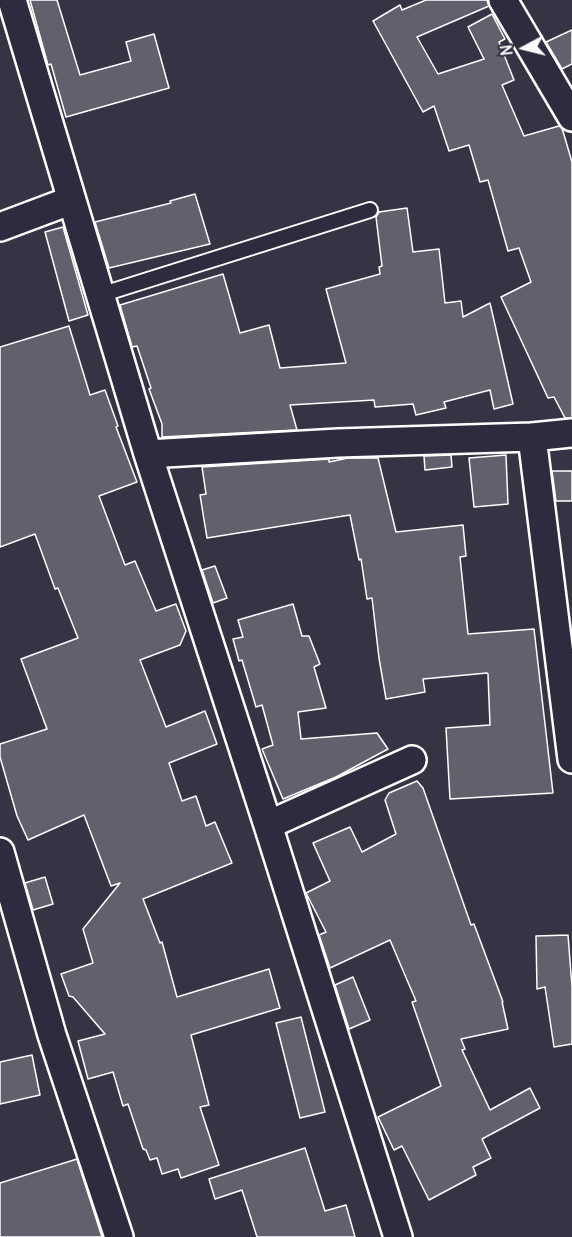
<!DOCTYPE html>
<style>
body{margin:0}
#map{position:relative;width:572px;height:1237px;overflow:hidden;background:#373345;font-family:Delius,sans-serif}
canvas{display:block}
.north{position:absolute;left:494px;top:18px;width:60px;height:60px;-webkit-text-stroke:4px #2f2a3d;paint-order:stroke;rotate:263deg;font-size:16px;font-weight:700;line-height:24px;text-align:center;color:#fff}
.north::after{content:'';display:block;margin:auto;width:21px;height:27px;background:#fff;clip-path:polygon(50% 0,100% 100%,50% 72%,0 100%)}
</style>
<div id="map">
<canvas width="572" height="1237"></canvas>
<div class="north">N</div>
</div>
<script>
const context = document.querySelector('canvas').getContext('2d');
context.lineJoin = 'round';
function paint(path, color) { context.fillStyle = color; context.fill(path, 'evenodd'); }
const poly = rows => new Path2D(rows.map(r => 'M' + r).join(''));
function trace(path, color, width, dash) { context.strokeStyle = color; context.lineWidth = width; context.lineCap = dash ? 'butt' : 'round'; context.setLineDash(dash || []); context.stroke(path); }
const building = poly([
 [30,0,57,0,80,75,131,61,126,42,154,34,169,88,66,117,51,64,48,65,30,0],
 [426,0,487,0,489,6,417,37,438,74,484,59,468,27,492,14,505,39,499,42,514,80,502,85,524,136,559,126,562,128,572,162,572,418,565,418,554,397,548,398,501,297,531,282,519,248,508,251,488,180,480,182,469,145,449,151,434,106,423,112,373,21,400,5,402,10,426,0],
 [572,30,572,64,562,69,546,42,572,30],
 [195,194,210,244,109,268,95,222,171,203,170,201,195,194],
 [407,208,413,252,439,249,445,303,461,301,463,317,490,303,513,404,494,409,490,390,444,402,446,408,416,415,413,404,375,407,374,400,290,405,297,430,162,437,162,424,149,389,151,388,137,346,132,347,120,305,223,274,240,333,269,325,280,368,346,363,326,289,380,274,379,267,382,266,376,217,379,212,407,208],
 [63,227,88,315,69,321,45,232,63,227],
 [69,326,90,395,105,390,118,426,116,427,137,482,99,496,125,565,135,561,156,611,176,604,186,631,180,645,140,660,166,727,205,711,217,744,169,763,182,801,196,796,206,826,215,822,232,863,143,899,160,943,162,942,177,997,269,969,280,1008,191,1035,209,1105,200,1107,219,1165,181,1178,178,1169,162,1174,157,1158,150,1160,146,1150,143,1149,128,1104,123,1106,113,1072,88,1079,78,1041,105,1034,73,997,69,996,61,974,93,963,83,929,120,883,111,886,84,815,28,840,17,816,0,757,0,744,47,729,21,659,78,638,58,588,55,589,35,534,0,547,0,347,69,326],
 [451,455,452,467,425,470,424,456,451,455],
 [506,455,508,504,474,507,469,458,506,455],
 [348,458,378,458,396,532,463,525,466,556,460,557,468,634,534,629,553,793,450,799,446,728,490,725,488,674,487,673,423,679,425,692,386,699,379,658,372,598,367,599,361,559,359,560,350,515,207,538,200,495,206,494,202,467,329,459,329,462,348,458],
 [552,471,572,471,572,501,556,501,552,471],
 [215,566,227,598,213,603,202,570,215,566],
 [293,604,302,636,309,636,320,664,314,667,326,708,298,712,301,739,377,733,388,749,336,777,283,799,262,749,273,745,262,705,256,707,242,660,239,661,233,639,243,637,238,620,293,604],
 [417,781,423,788,471,925,474,924,503,1002,502,1002,508,1029,461,1039,465,1049,462,1050,490,1110,530,1088,540,1108,482,1139,491,1158,473,1167,476,1175,429,1200,402,1146,394,1150,378,1117,441,1086,412,1002,416,1001,390,940,330,968,319,935,326,932,306,893,330,881,313,843,350,827,362,852,396,834,385,800,389,793,417,781],
 [45,877,53,904,33,910,25,883,45,877],
 [568,935,572,987,572,1044,554,1047,545,987,537,989,536,936,568,935],
 [353,977,370,1020,349,1029,335,985,353,977],
 [301,1017,325,1112,300,1118,276,1023,301,1017],
 [32,1055,40,1095,0,1104,0,1062,32,1055],
 [305,1148,325,1211,346,1205,355,1237,257,1237,242,1190,215,1199,209,1179,305,1148],
 [77,1159,102,1237,0,1237,0,1183,77,1159]
]);
paint(building, '#635f6d');
trace(building, '#fff', 1.5);
const lane = poly([
 [100,295,370,210]
]);
const street = poly([
 [12,0,148,454,268,825,398,1237],
 [503,0,572,117],
 [0,227,72,200],
 [532,437,572,759],
 [148,454,338,443,532,437,572,433],
 [268,825,412,760],
 [0,852,52,1035,119,1237]
]);
trace(lane, '#fff', 18);
trace(street, '#fff', 32);
trace(lane, '#2f2a3d', 14);
trace(street, '#2f2a3d', 27);
</script>
